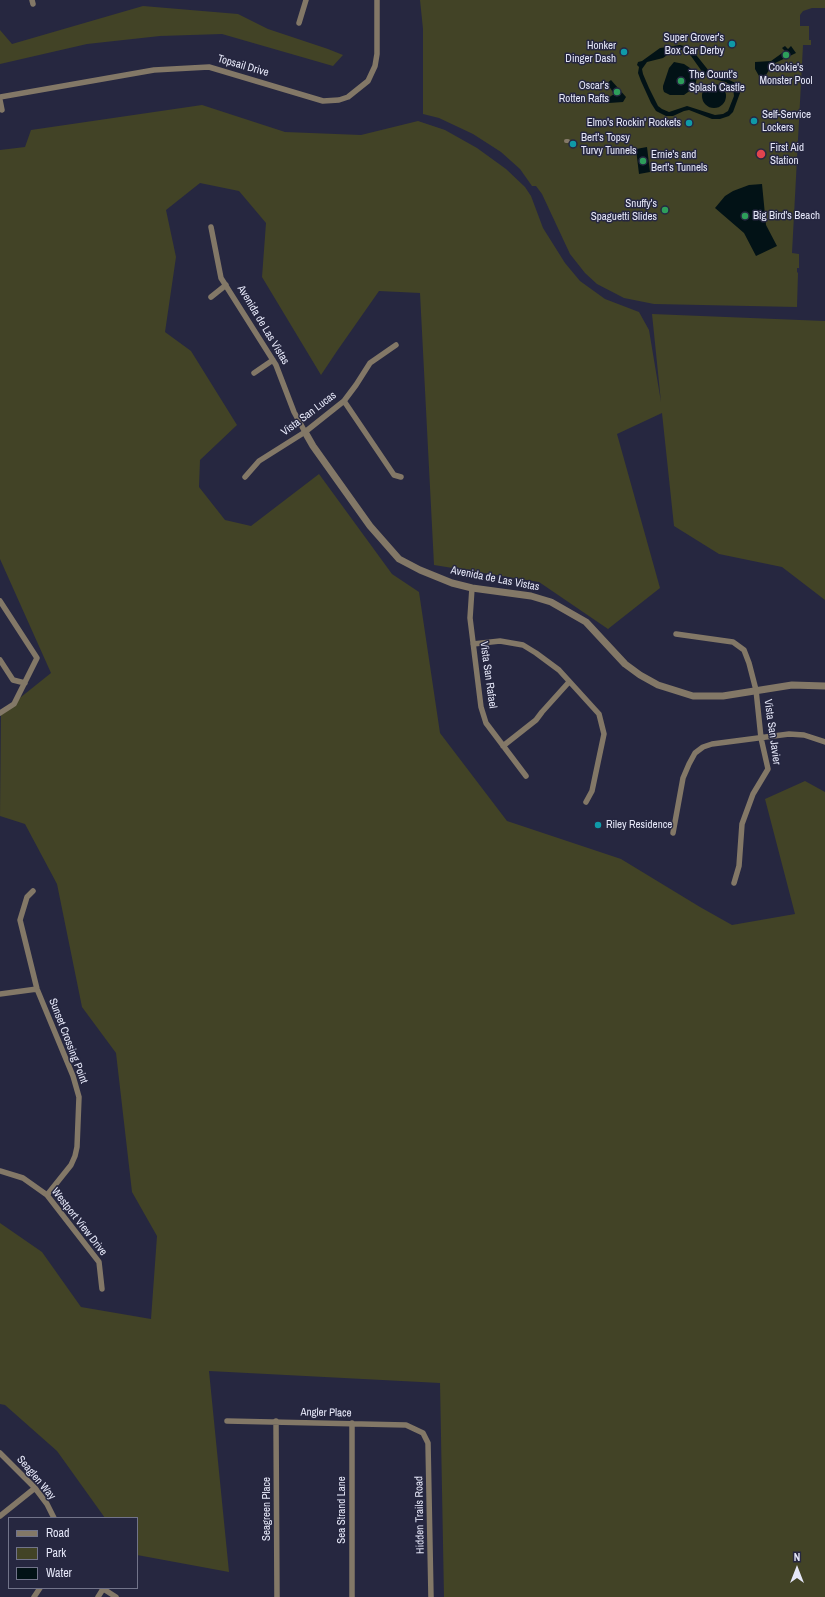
<!DOCTYPE html>
<style>
body{margin:0}
#map{position:relative;width:825px;height:1597px;overflow:hidden;background:#262740;font-family:"Archivo Narrow",sans-serif}
canvas{display:block}
.legend{position:absolute;left:8px;top:1517px;width:130px;height:72px;box-sizing:border-box;background:#262740;border:1px solid #72748a;margin:0;padding:5px 7px;list-style:none;font-size:12px;color:#e5e7f8}
.legend li{display:flex;align-items:center;gap:8px;height:20px}
.legend b{width:20px;border:1px solid #72748a}
.north{position:absolute;left:777px;top:1549px;width:40px;height:40px;-webkit-text-stroke:3px #262740;paint-order:stroke;rotate:0deg;font-size:11px;font-weight:700;line-height:16px;text-align:center;color:#e5e7f8}
.north::after{content:'';display:block;margin:auto;width:14px;height:18px;background:#e5e7f8;clip-path:polygon(50% 0,100% 100%,50% 72%,0 100%)}
</style>
<div id="map">
<canvas width="825" height="1597"></canvas>
<ul class="legend">
<li><b style="height:5px;background:#837867"></b>Road</li>
<li><b style="height:11px;background:#424326"></b>Park</li>
<li><b style="height:11px;background:#021216"></b>Water</li>
</ul>
<div class="north">N</div>
</div>
<script>
const context = document.querySelector('canvas').getContext('2d');
context.lineJoin = 'round';
function paint(path, color) { context.fillStyle = color; context.fill(path, 'evenodd'); }
const poly = rows => new Path2D(rows.map(r => 'M' + r).join(''));
function trace(path, color, width, dash) { context.strokeStyle = color; context.lineWidth = width; context.lineCap = dash ? 'butt' : 'round'; context.setLineDash(dash || []); context.stroke(path); }
function write(font, color, halo, rows, align = 'center') {
  context.font = font + ' "Archivo Narrow",sans-serif'; context.lineWidth = 3; context.setLineDash([]); context.textBaseline = 'middle'; context.strokeStyle = halo; context.fillStyle = color; for (const [text, x, y, turn = 0] of rows) {
    context.save(); context.translate(x, y); context.rotate((+turn || 0) * Math.PI / 180); context.textAlign = isNaN(turn) ? turn : align; if (halo) context.strokeText(text, 0, 0); context.fillText(text, 0, 0); context.restore();
  }
}
paint(poly([
 [420,0,825,0,825,8,812,8,803,11,800,15,800,26,809,26,809,40,811,40,811,45,803,45,792,253,799,254,799,268,797,268,797,272,798,273,797,307,654,304,624,298,597,284,585,273,570,254,542,194,536,186,532,186,520,169,501,152,473,134,439,118,423,114,423,29],
 [143,6,238,14,268,29,328,49,343,55,333,66,222,34,160,36,87,44,0,64,0,30,12,44],
 [202,105,285,132,361,135,418,121,445,130,477,148,506,169,525,187,531,196,543,228,565,263,580,281,605,299,639,312,649,330,661,402,652,314,825,321,825,600,782,567,719,554,674,526,662,413,617,434,660,588,608,629,539,582,434,565,420,293,379,291,337,351,321,375,262,277,266,223,239,191,200,183,166,210,176,257,165,332,191,351,237,425,200,460,199,487,225,520,251,526,319,474,392,574,419,592,440,733,507,821,621,859,700,907,732,925,795,914,765,799,805,781,825,792,825,1597,444,1597,440,1383,209,1371,229,1572,137,1555,137,1518,105,1518,57,1451,5,1405,0,1404,0,1223,42,1252,81,1307,151,1319,157,1236,132,1192,116,1053,82,1007,57,884,25,824,0,816,1,713,51,673,0,559,0,150,25,147,31,130]
]), '#424326');
paint(poly([
 [680,45,688,47,693,51,709,71,738,84,739,86,738,86,740,93,733,112,729,116,720,119,712,119,689,110,684,111,673,116,666,116,656,111,651,103,641,81,638,73,639,67,637,65,638,62,642,61,660,48],
 [674,50,684,50,691,56,703,73,713,79,726,82,733,88,734,96,728,111,723,114,715,115,687,106,669,112,662,109,658,106,649,88,643,74,642,69,647,62,663,58],
 [785,46,788,49,791,46,796,53,773,64,764,78,759,76,755,69,755,62,771,61,785,51,782,48],
 [674,62,684,64,690,68,697,77,695,87,684,95,670,95,664,92,663,89,663,86,669,68],
 [611,80,626,97,623,102,609,103,605,100,614,94,607,83],
 '702 96a12 12 0 1 1 24 0a12 12 0 1 1-24 0Z',
 [647,147,650,172,639,174,636,149],
 [762,184,766,225,777,246,756,256,744,233,715,208,725,196,733,191,749,185]
]), '#021216');
trace(poly([
 [566,141,568,141]
]), '#837867', 4);
trace(poly([
 [32,0,33,4],
 [299,23,306,0],
 [0,97,154,70,209,67,323,101,339,100,348,97,368,81,375,66,377,54,377,0],
 [0,100,2,110],
 [211,227,221,278,276,365,294,412,305,432],
 [211,297,226,285],
 [254,373,273,360],
 [344,401,394,475,401,477],
 [245,477,259,461,305,432,344,401,356,385,370,363,396,345],
 [472,588,470,618,481,707,486,723,526,776],
 [0,601,37,658,14,704,0,713],
 [676,634,733,642,744,650,749,663,756,690,761,738,768,769,753,794,742,824,739,866,734,883],
 [473,644,500,641,523,645,536,653,559,670,599,714,604,734,592,791,586,802],
 [0,660,13,680,25,683],
 [503,746,536,720,542,712,569,682],
 [673,833,683,778,689,764,695,753,703,747,712,744,789,734,804,735,825,742],
 [33,891,27,897,20,920,37,989,73,1076,79,1097,77,1147,75,1156,71,1165,47,1195],
 [0,994,37,989],
 [0,1171,23,1178,47,1195,99,1262,102,1289],
 [227,1421,406,1425,423,1433,428,1443,431,1597],
 [276,1421,277,1597],
 [352,1423,352,1597],
 [0,1453,35,1488,47,1504,54,1518],
 [0,1516,35,1488],
 [102,1588,116,1597],
 [34,1597,40,1588],
 [98,1597,103,1589]
]), '#837867', 5.5);
trace(poly([
 [305,432,313,446,370,526,399,559,420,570,452,583,472,588,531,596,551,602,586,622,625,664,640,675,658,685,674,690,693,696,723,696,792,685,825,686]
]), '#837867', 7);
for (const [x, y, r, color] of [
 [732,44,4,"#0f9aa8"],
 [624,52,4,"#0f9aa8"],
 [786,55,4,"#2e9e5b"],
 [681,81,4,"#2e9e5b"],
 [617,92,4,"#2e9e5b"],
 [754,121,4,"#0f9aa8"],
 [689,123,4,"#0f9aa8"],
 [573,144,4,"#0f9aa8"],
 [761,154,5,"#e0444e"],
 [643,161,4,"#2e9e5b"],
 [665,210,4,"#2e9e5b"],
 [745,216,4,"#2e9e5b"],
 [598,825,4,"#0f9aa8"]
]) { const dot = new Path2D(); dot.arc(x, y, r, 0, 2 * Math.PI); context.fillStyle = color; context.fill(dot); trace(dot, '#262740', 1.5); }
write('11px', '#e5e7f8', '#262740', [
 ["Super Grover's",724,38,"right"],
 ["Box Car Derby",724,51,"right"],
 ["Honker",616,46,"right"],
 ["Dinger Dash",616,59,"right"],
 ["Cookie's",786,68,"center"],
 ["Monster Pool",786,81,"center"],
 ["The Count's",689,75],
 ["Splash Castle",689,88],
 ["Oscar's",609,86,"right"],
 ["Rotten Rafts",609,99,"right"],
 ["Self-Service",762,115],
 ["Lockers",762,128],
 ["Elmo's Rockin' Rockets",681,123,"right"],
 ["Bert's Topsy",581,138],
 ["Turvy Tunnels",581,151],
 ["First Aid",770,148],
 ["Station",770,161],
 ["Ernie's and",651,155],
 ["Bert's Tunnels",651,168],
 ["Snuffy's",657,204,"right"],
 ["Spaguetti Slides",657,217,"right"],
 ["Big Bird's Beach",753,216],
 ["Riley Residence",606,825]
], 'left');
write('11px', '#e5e7f8', '#262740', [
 ["Topsail Drive",243,66,16],
 ["Avenida de Las Vistas",263,325,59],
 ["Vista San Lucas",309,414,-37],
 ["Avenida de Las Vistas",495,579,11],
 ["Vista San Rafael",488,675,82],
 ["Vista San Javier",772,732,82],
 ["Sunset Crossing Point",68,1041,69],
 ["Westport View Drive",79,1222,52],
 ["Angler Place",326,1413,1],
 ["Seaglen Way",36,1478,50],
 ["Seagreen Place",267,1509,-90],
 ["Sea Strand Lane",342,1510,-90],
 ["Hidden Trails Road",420,1515,-91]
]);
</script>
